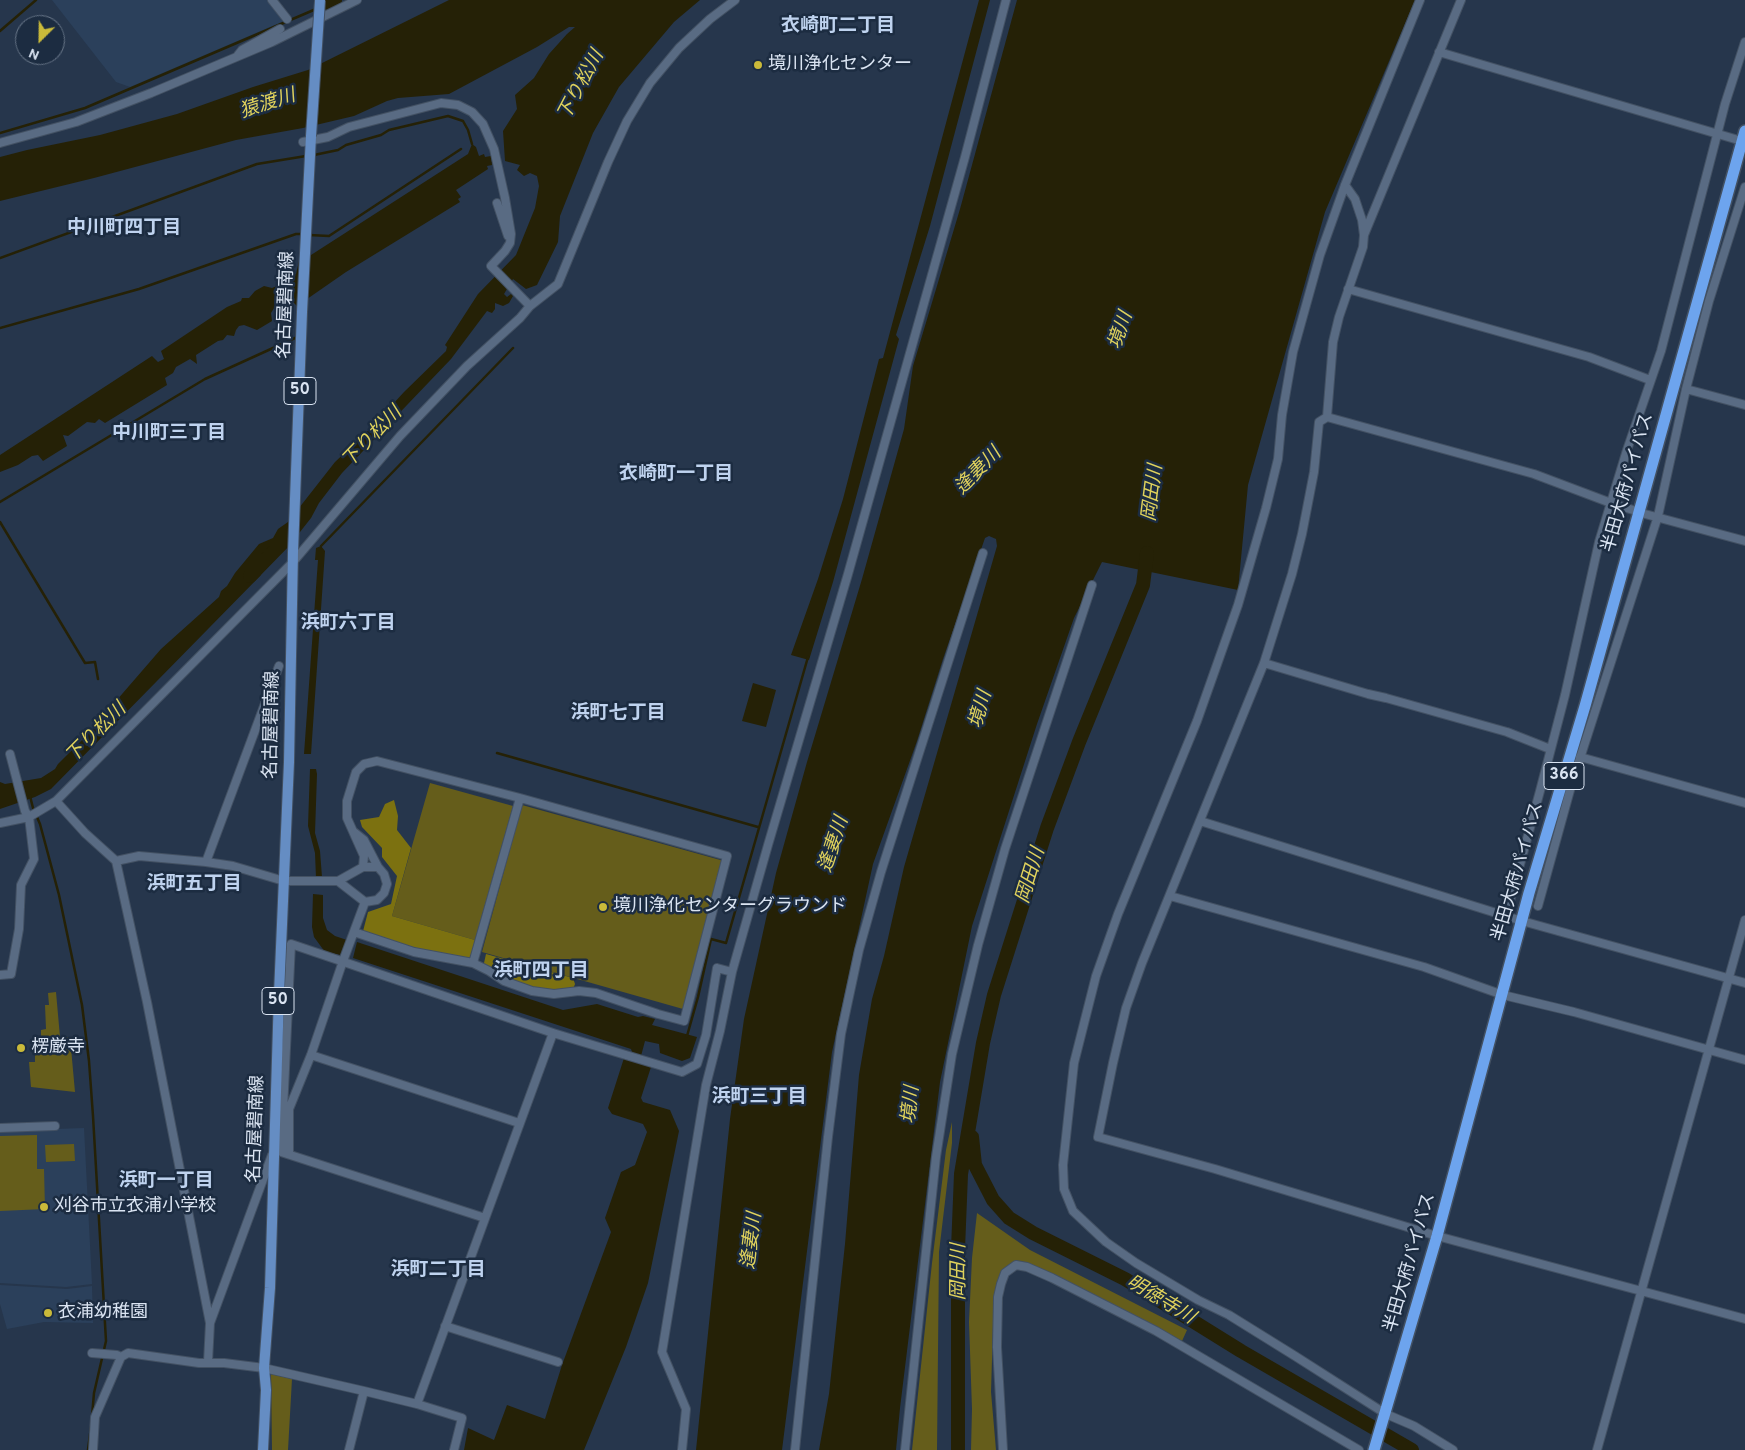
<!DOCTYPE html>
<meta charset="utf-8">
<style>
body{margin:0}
#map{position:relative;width:1745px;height:1450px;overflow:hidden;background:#26364c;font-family:Overpass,sans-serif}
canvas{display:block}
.north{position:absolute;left:15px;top:15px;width:50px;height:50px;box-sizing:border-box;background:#1c2c41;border:1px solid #687688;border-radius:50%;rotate:203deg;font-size:14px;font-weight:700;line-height:20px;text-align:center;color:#dae4f2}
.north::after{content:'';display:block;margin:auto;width:18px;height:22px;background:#caba3a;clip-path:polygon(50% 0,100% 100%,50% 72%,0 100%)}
</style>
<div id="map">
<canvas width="1745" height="1450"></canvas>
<div class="north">N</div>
</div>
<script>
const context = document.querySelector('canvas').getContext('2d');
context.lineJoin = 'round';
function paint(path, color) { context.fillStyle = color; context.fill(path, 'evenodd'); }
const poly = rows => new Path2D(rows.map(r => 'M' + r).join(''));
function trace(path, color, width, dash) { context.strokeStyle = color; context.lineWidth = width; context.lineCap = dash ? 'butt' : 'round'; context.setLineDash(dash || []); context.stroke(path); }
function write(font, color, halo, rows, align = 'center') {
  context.font = font + ' Overpass,"Noto Sans JP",sans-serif'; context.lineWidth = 5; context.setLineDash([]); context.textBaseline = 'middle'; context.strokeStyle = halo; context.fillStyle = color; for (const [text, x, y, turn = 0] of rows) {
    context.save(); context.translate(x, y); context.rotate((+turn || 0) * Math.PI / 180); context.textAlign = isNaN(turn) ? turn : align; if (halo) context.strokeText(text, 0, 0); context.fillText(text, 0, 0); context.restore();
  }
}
paint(poly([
 [52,0,268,0,284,21,130,87,116,82],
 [84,1128,92,1284,66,1287,0,1283,0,1131],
 [0,1285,67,1289,92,1286,93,1323,44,1322,7,1329,0,1304]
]), '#2b405b');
paint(poly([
 [430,783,513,806,475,940,392,916],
 [522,805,724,861,683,1009,482,952],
 [56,992,60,1037,70,1037,75,1092,31,1087,29,1062,35,1062,35,1045,41,1045,41,1030,46,1029,45,1005,49,1005,48,993],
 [952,1122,952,1143,939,1252,937,1450,912,1450,932,1263,946,1150],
 [37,1135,37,1169,44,1169,45,1209,0,1211,0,1136],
 [74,1144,75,1161,46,1162,45,1145],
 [977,1213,1030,1250,1187,1330,1182,1341,1052,1278,1016,1265,1001,1284,993,1326,991,1392,996,1450,971,1450,972,1409,969,1322,972,1258],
 [271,1374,292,1379,288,1450,272,1450]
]), '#655d1b');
paint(poly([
 [394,800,398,816,397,830,411,848,392,916,475,940,470,962,414,952,362,935,368,912,391,904,397,876,382,857,382,848,362,827,360,820,379,817,385,804],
 [486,954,573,978,575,984,572,992,532,991,485,968,484,963]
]), '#7c7110');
paint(poly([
 [449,0,700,0,674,22,619,87,593,133,560,216,558,242,537,285,526,289,513,279,504,294,507,297,511,294,513,296,509,303,503,306,495,303,495,309,492,313,487,311,451,359,342,473,319,503,311,518,300,532,284,545,269,552,264,559,261,575,51,789,35,797,0,809,0,782,5,784,41,778,55,769,58,764,110,712,116,701,161,649,219,597,221,591,227,586,235,573,259,544,273,538,278,529,288,522,335,462,372,427,404,392,446,351,447,347,445,345,478,294,516,255,535,208,539,186,537,176,530,173,524,176,517,170,520,165,505,161,503,131,517,109,515,95,534,78,549,54,567,34,575,27,569,27,537,47,449,94,398,98,387,101,354,116,303,128,236,140,94,178,0,201,0,157,27,150,100,135,177,114,253,87,308,70],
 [979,0,990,0,930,226,896,335,899,339,833,582,809,660,791,655,818,579,843,499,879,359,883,358],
 [1017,0,1415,0,1325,212,1248,485,1238,590,1102,562,1074,618,1037,724,972,926,940,1082,900,1408,896,1450,819,1450,829,1394,845,1244,859,1075,872,999,884,956,904,867,997,546,996,539,989,536,985,538,943,659,917,741,873,864,832,1052,782,1450,696,1450,730,1119,744,1019,776,873,807,762,862,579,904,429,913,366,960,209],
 [472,144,476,147,479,156,484,154,485,157,491,156,492,165,487,166,488,169,456,190,461,197,458,199,460,202,346,272,297,306,294,303,292,294,289,294,288,302,283,301,276,305,271,313,272,321,257,330,244,325,239,326,236,330,234,336,227,335,223,340,218,341,196,355,197,364,190,359,176,367,173,373,165,378,167,385,105,423,99,419,95,423,87,422,68,436,63,435,67,446,43,461,38,455,32,456,18,465,0,472,0,455,152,356,158,362,164,359,161,351,227,307,241,301,242,298,249,298,255,291,264,286,272,288,282,284,286,278,296,274,299,261,311,255,468,154],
 [321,546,325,551,311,754,304,754,318,560,315,560,316,548],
 [753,683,776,690,766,727,742,721],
 [310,769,316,769,317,774,315,833,320,851,322,877,316,878,315,853,308,826],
 [313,894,323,895,323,918,327,930,335,936,347,940,341,955,325,952,314,937,312,927],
 [357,942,563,1010,597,1004,638,1017,643,1016,655,1019,652,1025,697,1037,690,1058,682,1061,660,1053,659,1044,645,1041,641,1056,632,1052,631,1049,353,958],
 [624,1058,651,1067,641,1098,643,1102,670,1110,679,1131,648,1283,626,1347,584,1450,464,1450,468,1428,494,1440,507,1405,545,1419,562,1365,611,1232,605,1218,621,1172,635,1165,647,1132,643,1124,612,1114,608,1108]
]), '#252106');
trace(poly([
 [0,31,36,0],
 [0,133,85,108,316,9],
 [314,155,338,150,346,145,381,135,389,130,448,116,463,121,468,130,472,144],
 [309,235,329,236,461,149],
 [0,258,257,164,306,156],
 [0,328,139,289,296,234,304,234],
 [0,502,205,379,295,338],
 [0,522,85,663,95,662,98,679],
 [321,546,513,348],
 [497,753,758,827],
 [30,796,33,808,40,824,59,895,82,1005,89,1061,93,1116,106,1341,94,1393,92,1416],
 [687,1036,698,997,711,939,726,943,808,657],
 [88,1450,91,1427]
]), '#252106', 2.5);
trace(poly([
 [328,3,335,0],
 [250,576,291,534],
 [972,1137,975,1165,993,1200,1009,1218,1033,1233,1125,1279,1241,1351,1412,1450],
 [958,1450,958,1249,961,1174,983,1043,994,995,1047,828,1079,742,1143,585,1147,553]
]), '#252106', 14);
const minor = poly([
 [272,0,287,19],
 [1420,0,1345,185,1320,255,1293,352,1282,415,1278,459,1266,508,1238,605,1197,721,1118,914,1096,976,1074,1063,1063,1165,1064,1189,1073,1211,1106,1242,1136,1263,1198,1300,1229,1315,1295,1356,1386,1414,1414,1426,1453,1450],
 [1439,52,1735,139],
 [238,55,242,50,280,29],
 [303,142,328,137,349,127,441,103,458,105,472,112,483,124,494,149,505,198,511,234,510,243,505,251,491,266,530,306],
 [0,143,76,122,151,93,272,42,357,0],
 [1345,185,1355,199,1362,220,1364,235],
 [497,203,508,236],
 [1348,289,1589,357,1650,380],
 [1686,389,1745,405],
 [1327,417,1319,422,1314,472,1302,534,1292,574,1264,663,1142,963,1126,1008,1113,1063,1098,1137,1215,1169,1437,1236,1745,1319],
 [1327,417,1333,342,1339,317,1363,247,1364,235,1461,0],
 [1327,417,1534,474,1611,503,1633,510],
 [1645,514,1745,541],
 [1264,663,1368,694,1386,698,1507,732,1550,749],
 [1580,757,1745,803],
 [56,801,85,833,116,861,147,1002,210,1323],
 [1200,821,1522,921,1745,983],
 [0,823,29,817,56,801,293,562,400,436,467,366,520,318,530,306,558,284,608,162,627,121,650,83,679,48,710,19,735,0],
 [354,832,364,840,378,867],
 [116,861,139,856,206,862,233,866,284,881,338,881,363,867,378,867,384,874,387,884,384,893,377,900,365,902,343,961,311,1055,289,1109,289,1153],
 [206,862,279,666],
 [363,867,364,856,347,818,347,801,356,772,364,764,377,761,520,798,727,856,684,1021,658,1014,596,993,579,991,554,994,532,991,504,981,489,971,473,963],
 [338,881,365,902],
 [1170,896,1424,967,1503,995,1574,1012,1745,1060],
 [1538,906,1572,783,1658,516,1686,389,1709,301,1745,187],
 [1506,916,1540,791,1565,695,1599,542,1627,450,1661,351,1725,104,1745,42],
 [354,932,414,952,473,963,520,798],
 [0,975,11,974,19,929,21,885,34,859,29,817,25,811,10,754],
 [553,1033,682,1072,697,1064,706,1035,717,968,732,972],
 [311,1055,519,1123],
 [0,1128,55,1126],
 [445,1326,558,1362],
 [92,1353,117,1355,121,1357],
 [208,1362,210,1323,272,1155],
 [364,1391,417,1404,462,1418,454,1450],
 [417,1404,553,1033,291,944,281,1152,485,1218],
 [93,1450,95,1417,121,1357,128,1353,199,1363,224,1363,264,1368,364,1391,349,1450],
 [682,1450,686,1409,662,1352,706,1085,720,1031,732,972,768,845,848,574,965,157,1006,0],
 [795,1450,828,1137,841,1034,859,950,881,872,983,553],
 [905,1450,936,1157,952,1054,978,945,1005,849,1092,585],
 [1003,1450,997,1347,998,1297,1001,1284,1005,1273,1016,1265,1027,1267,1052,1278,1156,1331,1359,1450],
 [1597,1450,1745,920]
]);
const major = poly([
 [263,1450,266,1390,264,1368,270,1288,279,994,289,762,293,552,302,312,311,136]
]);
const highway = poly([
 [1374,1450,1437,1236,1529,893,1585,706,1745,131]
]);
trace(minor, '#435163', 10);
trace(major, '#435163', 12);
trace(highway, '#435163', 14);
trace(minor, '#596b83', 8);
trace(major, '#658dc3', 10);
trace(highway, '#6da4ee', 11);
const majorBridge = poly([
 [311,136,320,0]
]);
trace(majorBridge, '#435163', 12, []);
trace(majorBridge, '#658dc3', 10);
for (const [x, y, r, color] of [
 [758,65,5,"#caba3a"],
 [603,907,5,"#caba3a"],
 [21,1048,5,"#caba3a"],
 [44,1207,5,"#caba3a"],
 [48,1313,5,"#caba3a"]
]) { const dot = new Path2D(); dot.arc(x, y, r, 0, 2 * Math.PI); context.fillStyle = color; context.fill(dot); trace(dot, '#1c2c41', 2); }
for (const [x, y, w] of [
 [300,391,32],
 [1564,776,40],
 [278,1001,32]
]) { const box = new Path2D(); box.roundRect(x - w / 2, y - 13.5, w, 27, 4); context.fillStyle = '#1c2c41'; context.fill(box); trace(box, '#dae4f2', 1); }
write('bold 16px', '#dae4f2', null, [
 ["50",300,391],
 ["366",1564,776],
 ["50",278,1001]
]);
write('18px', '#dae4f2', '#1c2c41', [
 ["境川浄化センター",768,65],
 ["境川浄化センターグラウンド",613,907],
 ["楞厳寺",31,1048],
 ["刈谷市立衣浦小学校",54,1207],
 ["衣浦幼稚園",58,1313]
], 'left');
write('18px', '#dae4f2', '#1c2c41', [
 ["名古屋碧南線",287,305,-88],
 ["半田大府パイパス",1629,483,-74],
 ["名古屋碧南線",273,725,-89],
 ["半田大府パイパス",1519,872,-74],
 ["名古屋碧南線",257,1129,-88],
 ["半田大府パイパス",1411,1263,-74]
]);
write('bold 19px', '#bfd3ef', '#1c2c41', [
 ["衣崎町二丁目",838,27],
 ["中川町四丁目",124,229],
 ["中川町三丁目",169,434],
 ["衣崎町一丁目",676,475],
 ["浜町六丁目",348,624],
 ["浜町七丁目",618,714],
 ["浜町五丁目",194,885],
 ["浜町四丁目",541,972],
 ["浜町三丁目",759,1098],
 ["浜町一丁目",166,1182],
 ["浜町二丁目",438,1271]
]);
write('italic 19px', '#e0d25c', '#1c2c41', [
 ["下り松川",582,86,-62],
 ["猿渡川",268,105,-18],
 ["境川",1122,331,-71],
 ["下り松川",373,438,-46],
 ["逢妻川",979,472,-46],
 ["岡田川",1154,493,-83],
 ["境川",982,710,-74],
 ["下り松川",97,734,-45],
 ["逢妻川",835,845,-72],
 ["岡田川",1032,876,-73],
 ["境川",912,1105,-84],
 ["逢妻川",753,1241,-83],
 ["岡田川",960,1272,-90],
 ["明徳寺川",1160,1301,31]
]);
</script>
